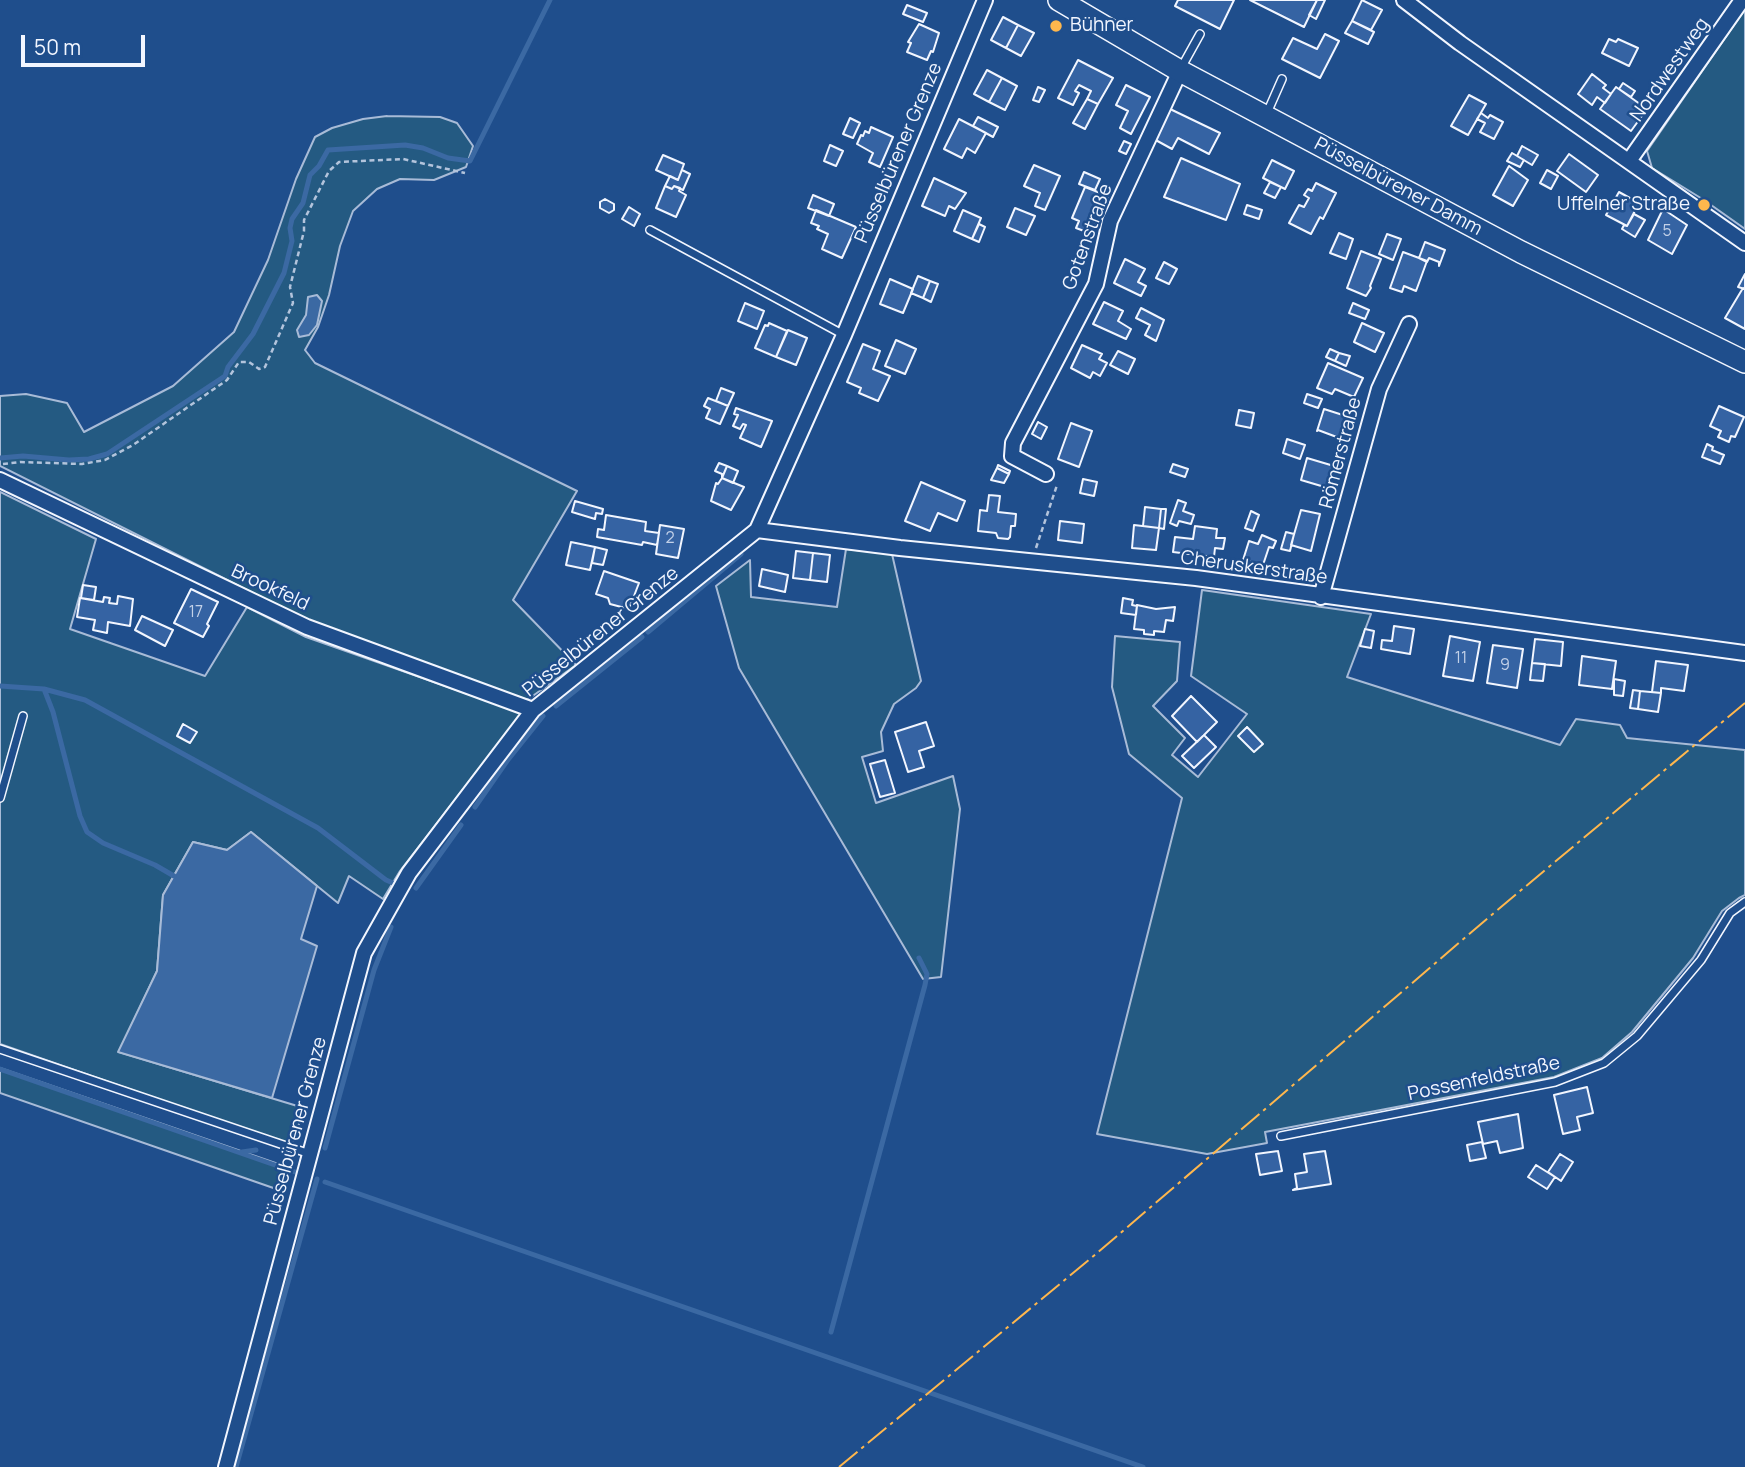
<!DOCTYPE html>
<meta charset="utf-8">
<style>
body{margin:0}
#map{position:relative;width:1745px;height:1467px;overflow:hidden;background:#1f4e8c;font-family:Manrope,sans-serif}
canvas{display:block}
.scale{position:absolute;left:21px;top:35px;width:124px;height:32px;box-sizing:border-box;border:4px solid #f2f6ff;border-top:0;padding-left:9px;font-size:21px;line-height:24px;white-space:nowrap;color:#f2f6ff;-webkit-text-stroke:5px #1f4e8c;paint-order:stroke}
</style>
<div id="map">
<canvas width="1745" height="1467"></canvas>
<div class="scale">50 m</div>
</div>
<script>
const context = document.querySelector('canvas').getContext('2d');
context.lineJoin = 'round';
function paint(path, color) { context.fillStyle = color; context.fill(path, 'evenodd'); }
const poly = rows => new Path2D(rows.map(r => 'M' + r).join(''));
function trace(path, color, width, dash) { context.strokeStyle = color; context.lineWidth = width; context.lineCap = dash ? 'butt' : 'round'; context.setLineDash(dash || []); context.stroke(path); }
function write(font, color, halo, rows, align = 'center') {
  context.font = font + ' Manrope,sans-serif'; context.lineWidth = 5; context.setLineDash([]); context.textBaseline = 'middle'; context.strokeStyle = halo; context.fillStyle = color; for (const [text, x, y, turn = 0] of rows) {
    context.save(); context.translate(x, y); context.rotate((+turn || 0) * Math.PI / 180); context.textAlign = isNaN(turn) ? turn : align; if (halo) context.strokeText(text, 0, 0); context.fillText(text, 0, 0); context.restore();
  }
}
const green = poly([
 [1745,9,1745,229,1704,200,1652,168,1647,151,1745,9],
 [387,116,440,117,457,123,473,146,466,167,434,180,400,179,377,189,353,211,340,246,329,295,318,327,305,350,315,363,577,491,513,600,576,665,527,700,309,621,0,466,0,396,26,394,67,403,84,432,173,386,234,332,268,260,296,179,315,137,332,128,363,119,387,116],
 [0,492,96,539,70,629,205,676,247,607,306,637,522,713,400,871,383,899,349,876,338,903,251,832,227,850,193,842,163,895,157,971,119,1052,304,1108,292,1146,0,1044,0,492],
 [846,549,892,554,921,681,916,688,894,704,881,732,883,751,862,757,876,803,953,776,960,809,941,977,923,979,739,668,716,586,750,560,751,597,837,607,846,549],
 [1202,590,1371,614,1347,677,1560,745,1576,719,1620,725,1627,738,1745,750,1745,895,1739,898,1722,911,1693,958,1632,1032,1602,1058,1554,1077,1265,1132,1267,1143,1207,1154,1097,1134,1182,798,1129,754,1112,687,1115,636,1180,642,1177,681,1153,706,1185,738,1172,755,1198,777,1247,714,1191,676,1202,590],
 [0,1068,287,1167,282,1191,0,1093,0,1068]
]);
paint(green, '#245a82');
trace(green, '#a8bbd7', 2);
const water = poly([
 [317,295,322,301,317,325,309,335,299,337,297,330,306,315,308,297,317,295],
 [251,832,317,886,301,939,317,946,272,1098,118,1052,157,971,163,895,193,842,227,850,251,832]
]);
paint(water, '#3b69a3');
trace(water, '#a8bbd7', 2);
trace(poly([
 [0,458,23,456,69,460,89,459,107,454,225,376,228,367,253,334,284,273,292,241,290,228,292,219,303,203,310,175,319,166,328,150,405,145,423,148,448,158,470,161,550,0],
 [648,632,741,554],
 [0,686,44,689,85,700,318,828,386,880,393,883],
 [44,689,53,712,80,816,87,832,103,843,155,865,174,876],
 [556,706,642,637],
 [475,807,507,761,543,716],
 [416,888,461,825],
 [0,1069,295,1172],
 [325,1148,374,970,391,927],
 [242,1152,256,1150],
 [325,1182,1143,1467],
 [831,1332,925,985,927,974,919,958],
 [236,1467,317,1179]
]), '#3b69a3', 5);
const building = poly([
 [1178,0,1234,0,1220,29,1175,6,1178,0],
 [1250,0,1317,0,1304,27,1250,0],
 [1317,0,1325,0,1316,19,1309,15,1317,0],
 [1362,0,1382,10,1371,30,1352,21,1362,0],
 [907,5,927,13,923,22,903,14,907,5],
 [1003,17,1018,25,1006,48,991,40,1003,17],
 [1352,21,1374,32,1368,44,1345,33,1352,21],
 [919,24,939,33,933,52,931,51,927,60,907,52,911,43,908,42,919,24],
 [1018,25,1034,33,1021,56,1006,48,1018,25],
 [1325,34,1339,41,1320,78,1282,59,1293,38,1317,49,1325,34],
 [1609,39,1616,42,1618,39,1638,48,1629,66,1602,53,1609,39],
 [1078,60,1113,78,1098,104,1087,99,1091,91,1079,85,1075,91,1079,93,1073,105,1058,98,1078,60],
 [987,70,1002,78,989,102,974,94,987,70],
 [1592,74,1606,85,1603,88,1611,94,1605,103,1597,97,1592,105,1578,94,1592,74],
 [1002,78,1017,86,1005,110,989,102,1002,78],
 [1623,83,1635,91,1631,97,1619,89,1623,83],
 [1126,85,1150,97,1131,134,1120,128,1128,111,1116,105,1126,85],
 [1038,87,1045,90,1039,102,1033,100,1038,87],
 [1616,87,1647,109,1631,131,1600,109,1616,87],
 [1469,95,1486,104,1468,135,1451,126,1469,95],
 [1087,99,1098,104,1085,129,1073,123,1087,99],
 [1168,108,1220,133,1209,154,1178,138,1172,149,1152,138,1168,108],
 [1481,113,1488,118,1490,115,1503,122,1494,139,1480,132,1485,123,1477,119,1481,113],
 [978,117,998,127,993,137,973,126,978,117],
 [850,118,860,123,853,138,843,134,850,118],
 [959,119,986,133,975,153,967,148,962,158,944,149,959,119],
 [871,127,893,137,880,167,869,162,873,153,857,144,861,135,863,136,865,131,869,133,871,127],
 [1124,141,1131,144,1126,154,1119,151,1124,141],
 [830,145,843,151,836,166,824,161,830,145],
 [1522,146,1538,155,1532,165,1517,156,1522,146],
 [1512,153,1524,160,1520,167,1507,161,1512,153],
 [1569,154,1598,175,1586,192,1557,171,1569,154],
 [663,155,684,164,678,180,656,170,663,155],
 [1181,158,1240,184,1226,220,1164,197,1181,158],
 [1272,160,1294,171,1285,189,1263,178,1272,160],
 [1034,165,1060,176,1045,210,1035,206,1040,193,1024,186,1034,165],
 [1509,166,1528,180,1513,206,1493,195,1509,166],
 [682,170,690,174,683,190,674,186,672,189,665,186,670,176,678,180,682,170],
 [1547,170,1558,176,1551,189,1540,183,1547,170],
 [1084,172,1100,179,1095,190,1079,184,1084,172],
 [934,178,966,193,955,209,949,206,945,216,922,206,934,178],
 [1270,182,1281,187,1275,198,1264,193,1270,182],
 [1316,183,1336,193,1323,219,1320,217,1311,234,1289,223,1299,205,1304,207,1309,198,1304,195,1308,189,1312,191,1316,183],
 [665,186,672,189,674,186,680,188,679,191,686,195,676,217,656,208,665,186],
 [1085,187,1108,196,1094,228,1087,225,1084,231,1076,228,1079,221,1072,218,1085,187],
 [1619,192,1639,203,1627,226,1606,215,1619,192],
 [813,195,834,204,829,216,808,208,813,195],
 [605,199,614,204,614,210,609,213,600,208,600,202,605,199],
 [1247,205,1262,210,1259,219,1244,214,1247,205],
 [629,207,640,214,634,226,622,219,629,207],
 [1015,208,1035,216,1026,235,1007,227,1015,208],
 [1663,209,1687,225,1672,254,1648,240,1663,209],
 [816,210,856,227,842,258,822,249,828,234,817,229,819,226,811,223,816,210],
 [963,210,981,218,972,239,954,231,963,210],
 [1634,214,1645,220,1635,237,1622,229,1624,225,1627,226,1634,214],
 [979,224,985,227,979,242,972,239,979,224],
 [1339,233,1353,239,1346,259,1330,253,1339,233],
 [1387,234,1401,239,1393,260,1379,254,1387,234],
 [1425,242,1445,250,1439,266,1439,262,1429,258,1427,262,1419,258,1425,242],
 [1361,251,1381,259,1370,286,1371,288,1366,296,1347,288,1361,251],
 [1403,252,1427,261,1416,291,1404,286,1402,292,1390,288,1403,252],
 [1125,259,1145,269,1138,282,1146,286,1141,296,1114,283,1125,259],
 [1164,262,1177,269,1169,284,1156,278,1164,262],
 [1745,274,1745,289,1738,287,1745,274],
 [918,276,930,281,923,298,911,293,918,276],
 [890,279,913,289,903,313,880,304,890,279],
 [930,281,938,284,931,302,923,298,930,281],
 [1743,288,1745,289,1745,329,1725,318,1743,288],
 [1104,302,1123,311,1118,321,1131,329,1126,339,1093,324,1104,302],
 [745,303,764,311,757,329,738,321,745,303],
 [1353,303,1369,310,1365,319,1349,313,1353,303],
 [1141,308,1164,320,1156,341,1145,335,1150,325,1136,318,1141,308],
 [769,323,787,331,776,357,755,348,765,325,768,326,769,323],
 [1362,323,1384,333,1375,352,1354,342,1362,323],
 [788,330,807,338,796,365,776,357,788,330],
 [896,340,916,349,905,374,885,366,896,340],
 [863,344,880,351,873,369,890,376,878,401,859,393,861,388,847,382,863,344],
 [1082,345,1102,354,1099,359,1107,363,1100,376,1093,372,1090,378,1071,368,1082,345],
 [1330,349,1339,353,1335,361,1326,357,1330,349],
 [1118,351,1135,359,1128,374,1110,365,1118,351],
 [1339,353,1350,356,1346,366,1335,361,1339,353],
 [1328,363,1363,378,1354,397,1335,389,1332,394,1317,388,1328,363],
 [721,388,734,393,728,406,716,401,721,388],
 [1307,394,1322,399,1318,408,1304,403,1307,394],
 [708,398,728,406,720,424,706,418,710,409,704,406,708,398],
 [1719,406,1744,417,1735,437,1731,436,1729,442,1718,437,1721,431,1710,426,1719,406],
 [736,408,772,421,761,447,740,438,746,425,743,424,740,429,733,426,738,415,734,414,736,408],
 [1324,409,1349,417,1342,439,1318,430,1317,431,1324,409],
 [1239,410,1254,413,1251,428,1236,425,1239,410],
 [1038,422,1047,427,1041,439,1032,434,1038,422],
 [1071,423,1092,431,1079,467,1058,459,1071,423],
 [1287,439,1305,445,1300,459,1283,453,1287,439],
 [1707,444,1713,447,1712,450,1724,455,1720,464,1702,457,1707,444],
 [1307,458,1334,466,1328,488,1301,480,1307,458],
 [719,463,727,466,722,478,722,474,715,471,719,463],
 [1173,464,1188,469,1185,477,1170,472,1173,464],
 [998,465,1010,471,1009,474,997,468,998,465],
 [727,466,738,471,733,483,722,478,727,466],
 [997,468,1009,474,1004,483,991,480,997,468],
 [722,478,744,487,731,510,711,501,716,483,718,484,722,478],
 [1083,479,1097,482,1094,496,1080,493,1083,479],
 [921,482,965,501,957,521,938,513,930,531,905,521,921,482],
 [989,495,1000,496,998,512,1016,514,1015,526,1011,526,1010,537,1008,539,998,538,996,533,978,531,980,510,987,511,989,495],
 [1178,500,1186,503,1183,511,1194,515,1191,524,1179,521,1177,526,1170,523,1178,500],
 [575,501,603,509,602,514,596,513,595,519,572,512,575,501],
 [1145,507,1161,509,1159,528,1143,526,1145,507],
 [1161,509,1166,509,1164,529,1159,528,1161,509],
 [1301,510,1320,514,1311,551,1291,545,1301,510],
 [1251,511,1259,515,1253,531,1245,528,1251,511],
 [606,515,646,522,645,531,659,533,657,545,643,542,642,545,597,537,598,529,604,530,606,515],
 [1060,521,1084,524,1082,543,1058,540,1060,521],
 [660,525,684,529,678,558,656,554,660,525],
 [1134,525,1159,528,1156,550,1132,548,1134,525],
 [1195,526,1217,529,1216,538,1225,538,1223,549,1215,548,1214,557,1173,552,1175,537,1193,539,1195,526],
 [1286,532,1294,534,1290,551,1281,549,1286,532],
 [1262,535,1276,541,1273,548,1269,547,1263,565,1243,560,1249,541,1258,544,1262,535],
 [571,542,595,547,590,570,566,565,571,542],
 [595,547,607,550,603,565,592,563,595,547],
 [796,551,813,553,810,580,793,578,796,551],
 [813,553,830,555,827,582,810,580,813,553],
 [762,569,788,575,785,592,759,586,762,569],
 [604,571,639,583,629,609,610,604,608,598,596,594,604,571],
 [83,585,96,587,94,600,81,598,83,585],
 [191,589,218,602,207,624,209,626,203,637,174,623,191,589],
 [118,596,133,599,130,626,108,622,107,633,93,630,95,620,77,617,80,598,103,602,104,597,110,598,109,603,117,604,118,596],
 [1123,598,1133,600,1132,605,1137,606,1136,615,1121,613,1123,598],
 [1137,605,1156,609,1175,607,1173,621,1166,620,1164,632,1154,631,1154,635,1144,634,1144,630,1134,629,1137,605],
 [142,616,173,630,165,646,135,630,142,616],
 [1394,626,1414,629,1410,654,1381,649,1382,640,1392,641,1394,626],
 [1365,629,1374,631,1371,648,1360,646,1365,629],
 [1450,636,1480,642,1473,681,1443,676,1450,636],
 [1535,639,1563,642,1561,666,1532,663,1535,639],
 [1493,645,1523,649,1517,688,1487,683,1493,645],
 [1582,656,1616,661,1612,689,1579,685,1582,656],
 [1656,661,1688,665,1684,691,1661,688,1661,693,1652,692,1656,661],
 [1532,663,1545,664,1543,681,1530,680,1532,663],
 [1614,679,1625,681,1623,696,1614,695,1614,679],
 [1633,690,1640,691,1638,709,1630,708,1633,690],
 [1640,691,1661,693,1658,712,1638,709,1640,691],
 [1191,696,1217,722,1197,742,1172,716,1191,696],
 [926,722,934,746,919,751,924,767,908,772,895,732,926,722],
 [183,724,197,732,190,743,177,736,183,724],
 [1247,727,1263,744,1254,752,1238,736,1247,727],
 [1204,735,1216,747,1194,768,1182,756,1204,735],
 [885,760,895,793,880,797,870,764,885,760],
 [1587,1087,1593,1113,1577,1117,1580,1130,1563,1134,1554,1095,1587,1087],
 [1518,1114,1523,1148,1500,1153,1497,1141,1483,1144,1478,1122,1518,1114],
 [1482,1142,1486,1158,1470,1161,1467,1145,1482,1142],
 [1278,1151,1282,1171,1260,1175,1256,1154,1278,1151],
 [1325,1151,1331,1184,1293,1190,1297,1188,1295,1174,1307,1172,1304,1154,1325,1151],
 [1560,1154,1573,1162,1561,1181,1548,1172,1560,1154],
 [1536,1165,1555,1177,1547,1189,1528,1177,1536,1165]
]);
paint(building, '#3563a3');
trace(building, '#f2f6ff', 2);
const service = poly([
 [1180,70,1200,34],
 [1267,113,1282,79],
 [650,230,844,335],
 [0,798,23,716],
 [0,1049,310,1154],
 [1281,1136,1555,1082,1604,1063,1637,1036,1701,960,1730,913,1745,902]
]);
const minor = poly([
 [1404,0,1460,43,1745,243],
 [1629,161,1742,0],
 [1046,474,1012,456,1013,443,1096,284,1110,221,1180,71],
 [0,480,307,627,533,710],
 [757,530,900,548,1196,578,1745,653],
 [1321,597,1379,389,1409,324],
 [226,1467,364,953,409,873,533,710,757,530,844,335,985,0]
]);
const secondary = poly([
 [1059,0,1180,71,1521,252,1745,362]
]);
trace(service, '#f2f6ff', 10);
trace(minor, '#f2f6ff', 18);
trace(secondary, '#f2f6ff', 24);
trace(poly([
 [3,464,20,462,82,464,105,460,133,445,227,380,239,362,249,362,259,369,265,367,293,303,290,287,304,231,304,220,329,171,339,162,403,159,465,173],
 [1036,548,1057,485]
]), '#b3c4dc', 2.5, [5, 3.5]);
trace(service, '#1f4e8c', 7);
trace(minor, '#1f4e8c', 14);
trace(secondary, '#1f4e8c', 21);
trace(poly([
 [839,1467,1096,1254,1495,912,1745,703]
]), '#ffb74d', 2, [24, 5, 3.5, 5]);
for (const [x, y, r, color] of [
 [1056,26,7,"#ffb74d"],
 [1704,205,7,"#ffb74d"]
]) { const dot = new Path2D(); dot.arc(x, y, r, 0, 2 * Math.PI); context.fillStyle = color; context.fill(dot); trace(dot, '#1f4e8c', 2.5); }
write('16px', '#c3d1e8', null, [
 ["5",1667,232],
 ["2",670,539],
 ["17",196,613],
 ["11",1461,659],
 ["9",1505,666]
]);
write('19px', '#f2f6ff', '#1f4e8c', [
 ["Bühner",1070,26],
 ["Uffelner Straße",1690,205,"right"]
], 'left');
write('19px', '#f2f6ff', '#1f4e8c', [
 ["Nordwestweg",1670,70,-55],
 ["Püsselbürener Grenze",899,153,-67],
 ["Püsselbürener Damm",1398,187,28],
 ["Gotenstraße",1088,237,-70],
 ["Römerstraße",1341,453,-75],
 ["Cheruskerstraße",1254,568,8],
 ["Brookfeld",270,588,25],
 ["Püsselbürener Grenze",601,632,-39],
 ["Possenfeldstraße",1484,1079,-12],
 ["Püsselbürener Grenze",296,1131,-75]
]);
</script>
